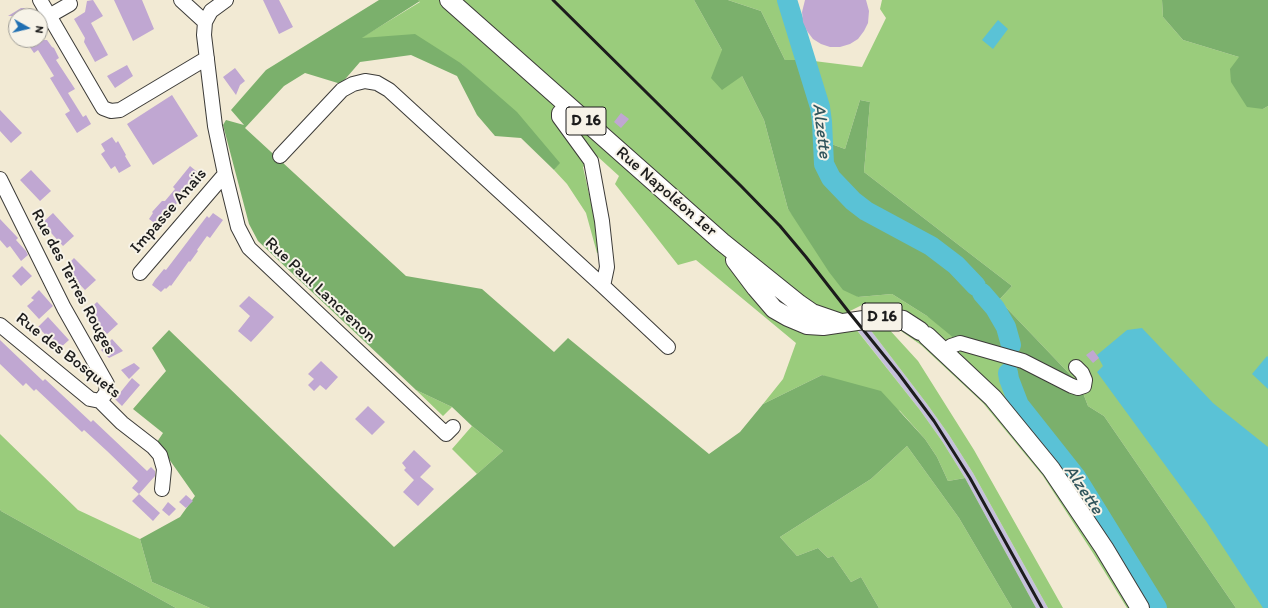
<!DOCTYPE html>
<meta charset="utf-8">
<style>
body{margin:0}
#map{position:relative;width:1268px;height:608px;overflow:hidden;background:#f2ead4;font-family:Itim,sans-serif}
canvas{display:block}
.north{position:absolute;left:8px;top:8px;width:40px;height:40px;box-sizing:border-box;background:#f7f3e8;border:1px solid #9f9d96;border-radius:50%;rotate:98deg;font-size:11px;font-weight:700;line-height:16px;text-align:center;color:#1c1c1c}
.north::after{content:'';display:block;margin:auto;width:14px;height:18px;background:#1f6fb2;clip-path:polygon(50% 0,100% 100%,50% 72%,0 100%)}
</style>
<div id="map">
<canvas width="1268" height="608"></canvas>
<div class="north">N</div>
</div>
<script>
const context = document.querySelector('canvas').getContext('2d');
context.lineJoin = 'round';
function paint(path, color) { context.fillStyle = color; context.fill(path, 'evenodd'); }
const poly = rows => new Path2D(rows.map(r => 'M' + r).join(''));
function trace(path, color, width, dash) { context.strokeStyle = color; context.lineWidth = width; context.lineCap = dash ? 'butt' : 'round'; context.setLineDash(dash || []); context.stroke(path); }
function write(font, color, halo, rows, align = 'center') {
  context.font = font + ' Itim,sans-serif'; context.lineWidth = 4; context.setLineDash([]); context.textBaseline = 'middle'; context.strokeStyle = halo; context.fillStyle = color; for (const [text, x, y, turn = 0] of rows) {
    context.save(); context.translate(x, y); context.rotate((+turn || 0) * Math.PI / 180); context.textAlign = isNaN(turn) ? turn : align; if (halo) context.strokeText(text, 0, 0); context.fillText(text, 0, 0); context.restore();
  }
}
paint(poly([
 [869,328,927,404,949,435,973,473,1048,608,1036,608,965,478,942,441,920,410,857,330]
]), '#c5c0db');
paint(poly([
 [418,0,694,0,722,50,742,76,764,120,788,209,858,297,892,294,927,316,1023,361,1019,405,1076,477,1157,608,1127,608,1093,553,1043,476,983,403,921,345,901,331,886,326,918,361,974,450,1063,608,1048,608,973,473,949,435,927,404,869,328,884,326,862,305,844,314,920,410,942,441,965,478,948,481,937,457,925,439,900,411,822,375,763,404,783,379,796,343,696,260,678,265,615,184,619,176,597,156,583,167,602,252,597,253,586,213,567,184,554,170,559,163,462,64,361,38,420,2],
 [728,0,787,0,806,60,862,67,886,18,880,9,882,0,1162,0,1163,17,1183,40,1239,57,1263,109,1268,106,1268,608,1236,608,1104,416,1088,406,1080,385,999,300,1012,286,864,172,870,102,860,100,845,149,823,141,820,107,806,61,785,60,761,11],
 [416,390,452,407,443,416],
 [472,426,503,451,477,474,452,449],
 [0,434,78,510,140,539,152,582,210,608,176,608,1,511,0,509],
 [907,446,959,518,1012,608,879,608,861,577,851,582,833,556,828,558,818,548,797,556,780,537,871,479]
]), '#9acc7c');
paint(poly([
 [379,0,418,0,420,1,362,38,415,34,462,64,517,112,560,163,554,170,521,138,495,136,477,115,457,76,411,55,360,62,341,84,305,73,284,86,245,128,406,276,482,289,554,352,568,338,709,454,740,432,763,404,822,375,881,391,925,439,937,457,948,481,965,478,1036,608,1012,608,959,518,907,446,871,479,780,537,797,556,818,548,828,558,833,556,851,582,861,577,879,608,210,608,152,582,140,539,180,517,195,496,157,442,163,433,133,409,166,371,152,348,169,330,394,547,503,451,472,426,452,407,416,390,258,241,249,224,223,125,226,120,244,125,231,110,266,70],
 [694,0,728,0,761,11,785,60,806,60,820,107,823,141,845,149,860,100,870,102,864,172,1012,286,999,300,1080,385,1088,406,1104,416,1236,608,1157,608,1076,477,1020,405,1009,379,1023,361,960,343,927,316,892,294,858,297,843,290,829,272,788,209,764,120,742,76,722,90,711,78,722,50],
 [1162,0,1268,0,1268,106,1263,109,1247,107,1231,82,1230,69,1239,57,1183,40,1163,17],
 [0,509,1,511,176,608,0,608]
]), '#7bb06c');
paint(poly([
 [998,20,1008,29,993,49,982,40],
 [1142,328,1213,403,1268,447,1268,608,1263,608,1206,521,1097,372,1103,366,1097,355,1127,330],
 [1267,356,1268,357,1268,389,1252,374]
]), '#5ac2d6');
trace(poly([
 [787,0,820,107,822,122,824,164,831,178,853,201,866,211,931,246,956,265,976,286],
 [982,293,995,308,1006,327,1011,345],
 [1008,373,1009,379,1019,405,1076,477,1157,608]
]), '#5ac2d6', 20);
paint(poly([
 [93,0,103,16,91,23,108,55,95,62,84,42,85,38,74,19,85,12,87,1],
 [114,0,142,0,154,29,133,41],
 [263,0,279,0,293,27,279,34],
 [805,0,866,0,869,11,868,23,864,31,858,39,850,44,840,47,830,47,821,44,813,39,807,31,803,22,802,12],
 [21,8,24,8,29,16,8,16],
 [25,40,47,40,52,47,54,48,59,58,56,60,75,89,68,93,83,117,86,115,91,124,77,133,65,114,70,111,50,78,54,76,38,50,34,53],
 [127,65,133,76,115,88,107,76],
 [235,68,245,81,240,85,236,95,223,77],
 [172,95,198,136,153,165,127,124],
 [0,110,22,133,11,143,0,131],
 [621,113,629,119,621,128,614,122],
 [112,137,116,143,118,141,126,155,125,156,131,166,119,173,115,166,111,169,101,154,105,151,101,144],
 [190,166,201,175,189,190,187,189,164,221,162,219,157,225,149,219,153,213,152,212,162,201,165,201,175,189,173,187],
 [31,170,51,191,40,201,20,180],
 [53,213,74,236,63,246,42,223],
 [213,213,223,220,210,238,207,236,197,250,198,251,190,262,189,261,171,286,170,285,166,289,165,288,161,292,152,285,155,280,164,269,166,270,207,216,209,218],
 [0,219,18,238,16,240,26,251,28,255,21,261,10,246,7,248,0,240],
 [74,258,96,280,85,290,64,268],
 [22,266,32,276,21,286,12,276],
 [39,290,53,306,39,319,27,306,34,300,31,298],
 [249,296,274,317,251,342,238,331,250,316,239,306],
 [97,302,118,324,107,334,86,312],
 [48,317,69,340,59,349,38,327],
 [112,339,123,351,109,358,101,350],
 [0,340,43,381,45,379,91,422,93,420,147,471,151,467,155,471,155,476,139,494,132,488,138,481,107,451,84,430,82,432,36,389,34,391,26,383,23,386,0,364],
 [1093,350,1099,358,1093,363,1086,355],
 [321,361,338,377,326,390,320,385,314,391,308,385,314,379,308,374],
 [134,363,140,368,129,379,121,370],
 [132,378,140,385,122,406,115,399],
 [368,406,385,422,372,435,355,419],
 [414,450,431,466,420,477,434,489,418,506,403,492,414,480,404,470,406,468,402,463],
 [139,494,160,513,153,521,132,501],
 [186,495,193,501,186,508,179,502],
 [168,502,176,509,169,516,162,510]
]), '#c0a7d2');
const minor = poly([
 [40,0,103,108,111,111,120,110,207,58],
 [181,0,205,22],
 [226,0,211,11,205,22,204,35,215,126,225,174,238,227,249,248,446,434,453,427],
 [49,16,70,4],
 [567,104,559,113,559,117,591,161,602,221,607,267,603,286],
 [280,156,342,90,353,84,365,81,377,83,389,90,603,286,668,347],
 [0,179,64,308,107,384,106,393,100,401],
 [140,273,225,174],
 [0,325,90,399,100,401,122,423,153,447,160,455,164,469,162,489],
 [945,352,951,346,960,343,1023,361,1072,386,1078,388,1084,386,1085,380,1082,373,1076,367]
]);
const major = poly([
 [449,0,722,242,799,304,812,313,841,323],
 [735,260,756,288,774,309,788,317,807,325,823,326,884,317,903,320,920,331],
 [927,336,993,398,1051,469,1104,548,1140,608]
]);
trace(minor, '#3c3b38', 16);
trace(major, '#3c3b38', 20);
trace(minor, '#fff', 14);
trace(major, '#fff', 18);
trace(poly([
 [553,0,741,186,780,226,806,257,848,311,899,374,934,421,970,478,1042,608]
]), '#1c1c1c', 3);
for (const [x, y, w] of [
 [586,121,40],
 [882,317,40]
]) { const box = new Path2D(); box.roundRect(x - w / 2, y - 14, w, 28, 3); context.fillStyle = '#f7f3e8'; context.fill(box); trace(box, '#1c1c1c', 1); }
write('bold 16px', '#1c1c1c', null, [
 ["D 16",586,121],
 ["D 16",882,317]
]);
write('17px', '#1c1c1c', '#f7f3e8', [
 ["Rue Napoléon 1er",666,192,41],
 ["Impasse Anaïs",169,211,-49],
 ["Rue des Terres Rouges",73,282,62],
 ["Rue Paul Lancrenon",320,290,43],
 ["Rue des Bosquets",68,356,38]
]);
write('italic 18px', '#32565d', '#f7f3e8', [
 ["Alzette",821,131,83],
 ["Alzette",1083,490,56]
]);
</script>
